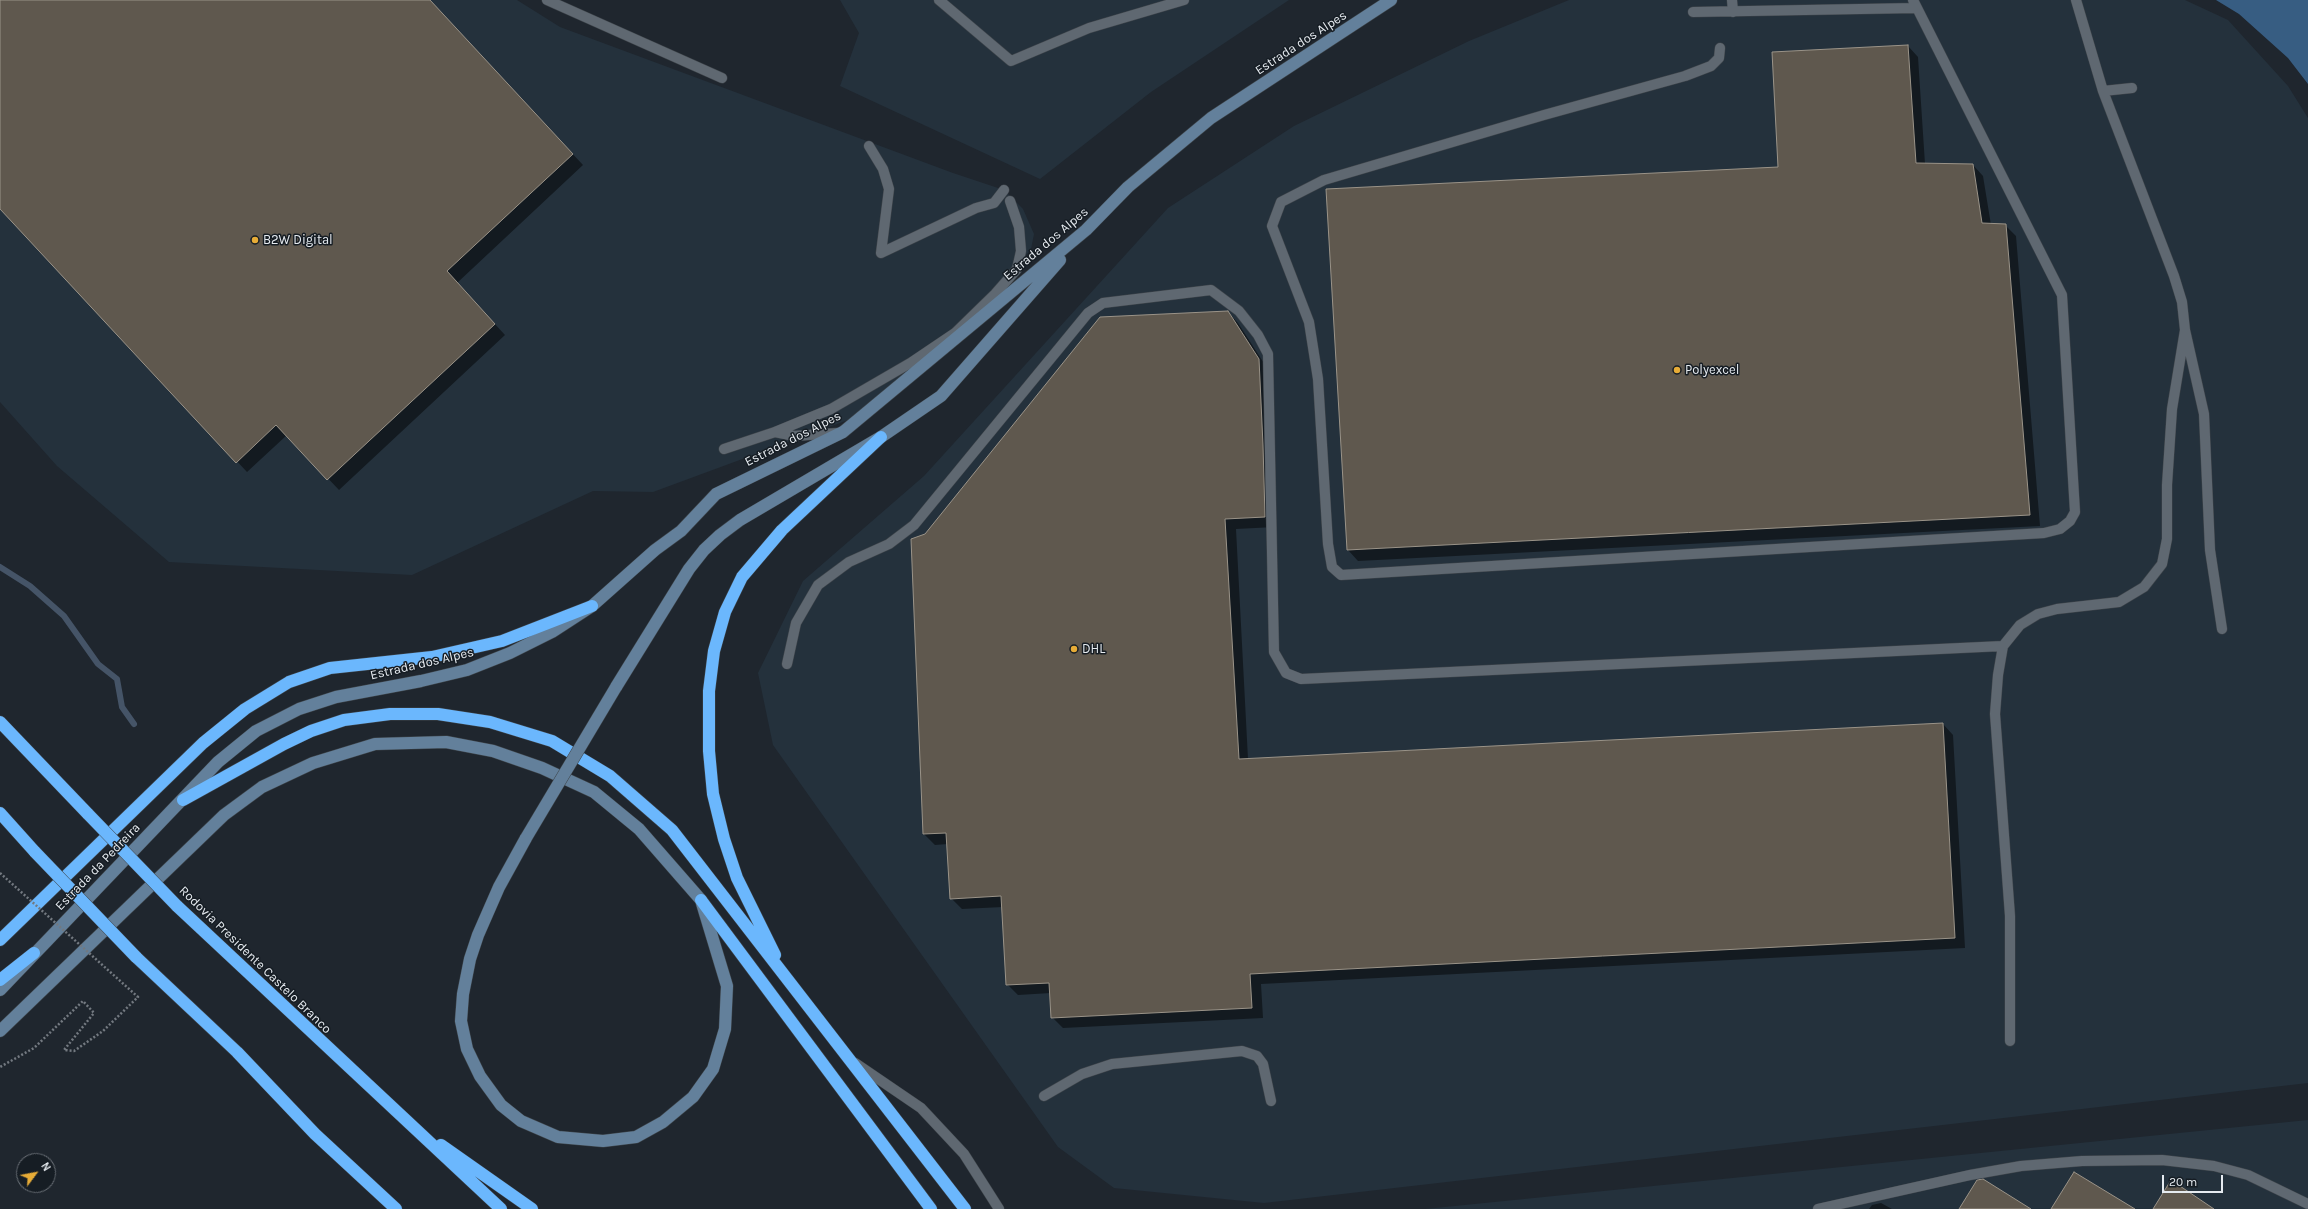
<!DOCTYPE html>
<style>
body{margin:0}
#map{position:relative;width:2308px;height:1209px;overflow:hidden;background:#1f262e;font-family:Karla,sans-serif}
canvas{display:block}
.north{position:absolute;left:16px;top:1153px;width:40px;height:40px;box-sizing:border-box;background:#161d24;border:1px solid #696f76;border-radius:50%;rotate:58deg;font-size:11px;font-weight:700;line-height:16px;text-align:center;color:#e6ebf0}
.north::after{content:'';display:block;margin:auto;width:14px;height:18px;background:#e7ac37;clip-path:polygon(50% 0,100% 100%,50% 72%,0 100%)}
.scale{position:absolute;left:2162px;top:1175px;width:61px;height:18px;box-sizing:border-box;border:2px solid #e6ebf0;border-top:0;padding-left:5px;font-size:12px;line-height:14px;white-space:nowrap;color:#e6ebf0;-webkit-text-stroke:3px #161d24;paint-order:stroke}
</style>
<div id="map">
<canvas width="2308" height="1209"></canvas>
<div class="north">N</div>
<div class="scale">20 m</div>
</div>
<script>
const context = document.querySelector('canvas').getContext('2d');
context.lineJoin = 'round';
function paint(path, color) { context.fillStyle = color; context.fill(path, 'evenodd'); }
const poly = rows => new Path2D(rows.map(r => 'M' + r).join(''));
function trace(path, color, width, dash) { context.strokeStyle = color; context.lineWidth = width; context.lineCap = dash ? 'butt' : 'round'; context.setLineDash(dash || []); context.stroke(path); }
function write(font, color, halo, rows, align = 'center') {
  context.font = font + ' Karla,sans-serif'; context.lineWidth = 3; context.setLineDash([]); context.textBaseline = 'middle'; context.strokeStyle = halo; context.fillStyle = color; for (const [text, x, y, turn = 0] of rows) {
    context.save(); context.translate(x, y); context.rotate((+turn || 0) * Math.PI / 180); context.textAlign = isNaN(turn) ? turn : align; if (halo) context.strokeText(text, 0, 0); context.fillText(text, 0, 0); context.restore();
  }
}
paint(poly([
 [0,0,517,0,560,27,953,173,1004,190,1023,209,1034,234,1031,249,949,350,848,420,653,492,593,491,412,575,169,562,57,466,0,402],
 [840,0,1289,0,1151,92,1040,179,840,86,859,33],
 [1569,0,2185,0,2228,20,2288,86,2308,118,2308,1083,1264,1203,1114,1188,1058,1147,773,745,758,673,803,581,924,476,1168,208,1294,126,1469,41],
 [2308,1120,2308,1209,1425,1209]
]), '#24313c');
paint(poly([
 [2216,0,2308,0,2308,84,2288,58,2239,14]
]), '#375d82');
paint(poly([
 [0,0,429,0,583,165,457,283,505,335,339,490,287,435,247,472,0,208],
 [1908,46,1918,57,1925,164,1973,165,1983,176,1991,225,2005,225,2016,236,2040,526,1358,561,1348,550,1779,168],
 [1228,312,1238,323,1269,371,1275,527,1236,529,1248,759,1943,724,1953,735,1965,948,1261,984,1263,1018,1063,1028,1052,1017,1051,993,1018,995,1007,984,1003,907,962,909,951,898,948,844,935,845,924,834,925,535],
 [1881,1203,1892,1209,1869,1209,1872,1205]
]), '#0007');
trace(poly([
 [0,567,30,586,64,616,98,664,117,679,122,707,134,724]
]), '#455467', 6);
const building = poly([
 [0,0,430,0,573,154,447,271,495,324,327,480,276,425,236,463,0,209,0,0],
 [1908,45,1916,163,1973,164,1982,223,2006,224,2030,515,1347,550,1326,189,1778,167,1772,52,1908,45],
 [1228,311,1259,359,1263,445,1265,517,1225,519,1239,759,1943,723,1955,938,1250,974,1252,1008,1051,1018,1049,983,1006,985,1001,896,950,899,946,833,923,834,911,539,925,534,1100,317,1228,311],
 [2074,1172,2135,1209,2051,1209,2074,1172],
 [1983,1179,2031,1209,1959,1209,1977,1180,1983,1179],
 [2171,1180,2214,1209,2153,1209,2171,1180]
]);
paint(building, '#5f584e');
trace(building, '#9a9388', 1);
const lane = poly([
 [547,0,722,78],
 [939,0,1011,61,1089,28,1184,0],
 [1732,0,1733,12],
 [2076,0,2103,91,2174,276,2182,302,2185,330,2204,414,2210,550,2222,629],
 [1693,12,1916,8],
 [1720,48,1719,58,1711,66,1685,76,1544,115,1324,180,1281,202,1272,226,1309,322,1318,379,1328,544,1332,567,1341,575,2044,533,2060,529,2070,521,2075,512,2062,295,1913,0],
 [2103,91,2132,88],
 [869,146,883,169,889,189,881,253],
 [881,253,976,208,994,203,1004,190],
 [775,432,831,409,912,362,955,333,995,294,1017,269,1021,251,1019,227,1010,201],
 [724,449,775,432,794,436,838,433],
 [787,664,796,623,818,585,849,562,889,544,914,525,1088,313,1103,303,1211,290,1239,311,1258,335,1268,354,1274,652,1286,673,1301,679,2003,646],
 [2010,1041,2010,916,1995,714,1998,675,2003,646,2020,625,2038,614,2057,609,2119,602,2144,587,2162,564,2167,539,2167,485,2172,409,2185,330],
 [855,1063,921,1108,964,1154,999,1209],
 [1044,1096,1082,1074,1112,1064,1242,1051,1257,1056,1263,1064,1271,1101],
 [1818,1209,1970,1175,2021,1166,2082,1161,2162,1160,2214,1166,2248,1175,2308,1204]
]);
const secondary = poly([
 [616,687,689,569,704,550,720,535,740,520,881,437,941,396,1060,260],
 [0,990,218,762,256,731,299,709,336,697,421,681,467,670,510,653,552,632,592,606,655,550,681,531,716,494,843,432,1086,230,1128,187,1211,118,1391,0],
 [0,1031,224,815,262,787,313,763,375,744,446,742,493,751,542,768,594,792,639,829,701,900,727,986,725,1029,713,1069,693,1097,663,1122,636,1137,603,1141,558,1137,521,1121,501,1105,480,1076,467,1049,461,1021,463,994,470,959,478,935,499,887,526,838]
]);
const highway = poly([
 [0,722,88,814],
 [183,800,284,744,311,731,344,720,390,714,438,714,490,722,552,741,610,776,672,830,965,1209],
 [0,813,35,852],
 [701,900,931,1209],
 [177,906,501,1209],
 [0,940,203,743,245,709,289,682,330,668,432,657,502,641,592,606],
 [775,955,737,878,724,839,713,794,709,751,709,691,714,651,725,612,742,577,782,530,881,437],
 [136,957,237,1052,315,1134,396,1209],
 [0,980,34,953],
 [441,1145,532,1209]
]);
trace(lane, '#3e444a', 11);
trace(secondary, '#3e444a', 13);
trace(highway, '#3e444a', 13);
trace(lane, '#5f6871', 10);
trace(secondary, '#63809b', 12);
trace(highway, '#6bb7fd', 12);
const secondaryBridge = poly([
 [526,838,616,687]
]);
const highwayBridge = poly([
 [88,814,177,906],
 [35,852,136,957]
]);
trace(secondaryBridge, '#3e444a', 13, []);
trace(highwayBridge, '#3e444a', 13, []);
trace(poly([
 [0,873,138,997,103,1031,74,1051,64,1050,94,1013,83,1001,34,1048,0,1067]
]), '#737980', 2.5, [2, 2]);
trace(secondaryBridge, '#63809b', 12);
trace(highwayBridge, '#6bb7fd', 12);
for (const [x, y, r, color] of [
 [255,240,4,"#e7ac37"],
 [1677,370,4,"#e7ac37"],
 [1074,649,4,"#e7ac37"]
]) { const dot = new Path2D(); dot.arc(x, y, r, 0, 2 * Math.PI); context.fillStyle = color; context.fill(dot); trace(dot, '#161d24', 1.5); }
write('13px', '#e6ebf0', '#161d24', [
 ["Estrada dos Alpes",1301,43,-33],
 ["Estrada dos Alpes",1046,244,-40],
 ["Estrada dos Alpes",793,439,-27],
 ["Estrada dos Alpes",422,664,-13],
 ["Estrada da Pedreira",98,867,-46],
 ["Rodovia Presidente Castelo Branco",255,960,44]
]);
write('13px', '#e6ebf0', '#161d24', [
 ["B2W Digital",263,240],
 ["Polyexcel",1685,370],
 ["DHL",1082,649]
], 'left');
</script>
